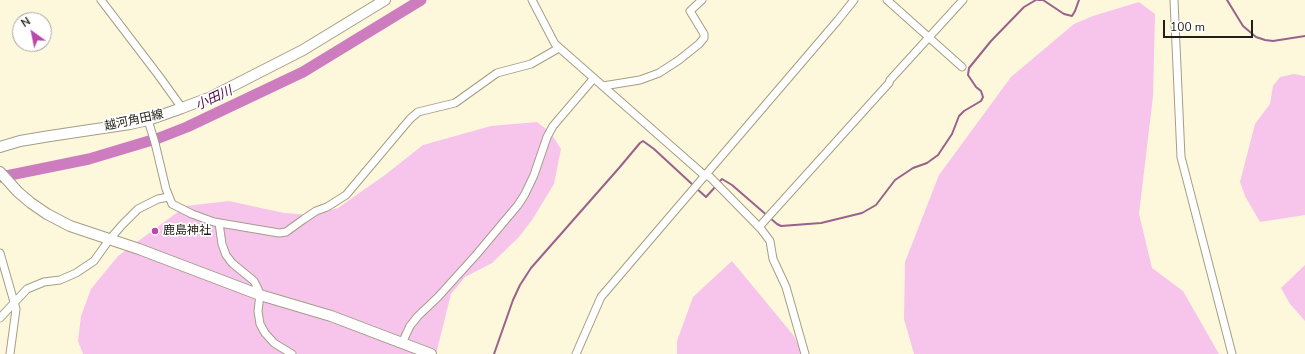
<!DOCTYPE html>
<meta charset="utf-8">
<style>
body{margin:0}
#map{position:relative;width:1305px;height:354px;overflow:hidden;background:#fdf8dc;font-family:"Nunito Sans",sans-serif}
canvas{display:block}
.north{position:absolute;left:12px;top:12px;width:40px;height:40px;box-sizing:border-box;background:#fff;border:1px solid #a7a6a2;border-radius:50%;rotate:327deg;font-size:11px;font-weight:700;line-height:16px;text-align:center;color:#222016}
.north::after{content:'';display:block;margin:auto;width:14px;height:18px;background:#b849a8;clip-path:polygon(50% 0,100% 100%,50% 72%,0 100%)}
.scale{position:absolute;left:1163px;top:20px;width:90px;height:18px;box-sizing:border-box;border:2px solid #222016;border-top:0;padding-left:5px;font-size:12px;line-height:14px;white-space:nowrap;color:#222016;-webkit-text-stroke:3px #fff;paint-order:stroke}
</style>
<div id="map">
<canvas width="1305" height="354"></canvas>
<div class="north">N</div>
<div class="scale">100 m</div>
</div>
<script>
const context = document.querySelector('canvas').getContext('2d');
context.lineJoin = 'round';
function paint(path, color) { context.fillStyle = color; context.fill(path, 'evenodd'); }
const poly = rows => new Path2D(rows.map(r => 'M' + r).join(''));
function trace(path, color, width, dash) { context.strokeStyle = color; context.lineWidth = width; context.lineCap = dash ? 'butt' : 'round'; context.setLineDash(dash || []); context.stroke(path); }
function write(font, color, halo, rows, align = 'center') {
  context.font = font + ' "Nunito Sans","Noto Sans JP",sans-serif'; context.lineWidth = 3.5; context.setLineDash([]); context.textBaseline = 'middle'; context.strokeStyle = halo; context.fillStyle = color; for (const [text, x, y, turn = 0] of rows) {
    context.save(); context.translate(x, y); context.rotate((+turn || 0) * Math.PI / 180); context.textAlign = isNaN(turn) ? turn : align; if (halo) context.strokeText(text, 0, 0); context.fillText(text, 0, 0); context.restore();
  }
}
paint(poly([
 [1139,2,1155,14,1153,96,1139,214,1152,268,1183,291,1219,354,914,354,904,319,905,262,939,175,1011,77,1074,24,1093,16],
 [1294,74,1305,76,1305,215,1260,222,1245,196,1240,182,1255,124,1270,104,1273,86,1280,77],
 [537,122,550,132,561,149,554,184,532,220,519,237,492,263,465,277,451,294,436,354,83,354,78,341,81,316,91,289,118,256,186,206,229,201,284,213,311,215,338,208,385,175,423,145,491,126],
 [732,261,794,336,802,354,677,354,677,341,693,297],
 [1305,265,1305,321,1290,304,1281,288]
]), '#f7c4ec');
trace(poly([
 [1038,0,1043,0,1064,14,1072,16,1075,11,1079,0],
 [1227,0,1243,26,1256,37,1265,40,1273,41,1305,36],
 [719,182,722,179,732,185,777,224,781,226,821,223,862,213,876,205,895,180,913,168,927,163,938,155,952,134,959,116,964,111,981,101,983,97,981,91,976,87,968,75,969,68,991,41,1024,7,1036,0],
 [696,188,706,197,716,186],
 [494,354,513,300,520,285,531,268,619,168,640,143,643,141,654,149,693,185]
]), '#9a618c', 2);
trace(poly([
 [0,177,89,159,159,138,187,127,303,72,421,0]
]), '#cd7dbf', 11);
const street = poly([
 [101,0,159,76,182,108],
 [532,0,555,44,704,175,710,177,761,229,770,241,773,259,786,287,805,354],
 [887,0,962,67],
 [1174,0,1181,157,1232,354],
 [603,86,640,80,659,73,679,60,699,44,704,38,704,34,690,11,702,0],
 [148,120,155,143,166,189,172,204,192,214,214,222,279,233,286,232,304,219,316,211,327,207,346,195,410,119,418,112,455,103,497,73,531,64,559,48],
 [219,223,222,244,226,255,232,263,254,281,258,289,260,295,258,311,260,324,265,333,274,343,292,354],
 [759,227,889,83,890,80,963,0],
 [0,253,16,309,10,354],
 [0,318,27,289,44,282,60,280,76,273,94,261,109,240,122,225,138,209,158,199,169,197],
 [402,343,410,326,418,316,438,297,476,255,518,205,525,194,534,175,547,137,553,126,594,78],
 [576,354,601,297,838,20,854,0]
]);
const secondary = poly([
 [0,147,20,141,50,136,130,124,148,120,182,108,211,97,303,50,385,0],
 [0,172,18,192,31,203,47,214,70,226,139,249,260,295,331,316,431,354]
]);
trace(street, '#a49e85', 9);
trace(secondary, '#a49e85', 12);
trace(street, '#fff', 7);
trace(secondary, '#fff', 10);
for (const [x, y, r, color] of [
 [155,231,4,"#b849a8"]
]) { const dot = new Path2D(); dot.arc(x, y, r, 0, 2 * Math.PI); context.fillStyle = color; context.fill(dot); trace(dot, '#fff', 1.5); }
write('12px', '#222016', '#fff', [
 ["越河角田線",134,121,-12]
]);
write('12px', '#222016', '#fff', [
 ["鹿島神社",163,231]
], 'left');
write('italic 13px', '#4f0447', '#fff', [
 ["小田川",214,99,-25]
]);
</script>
